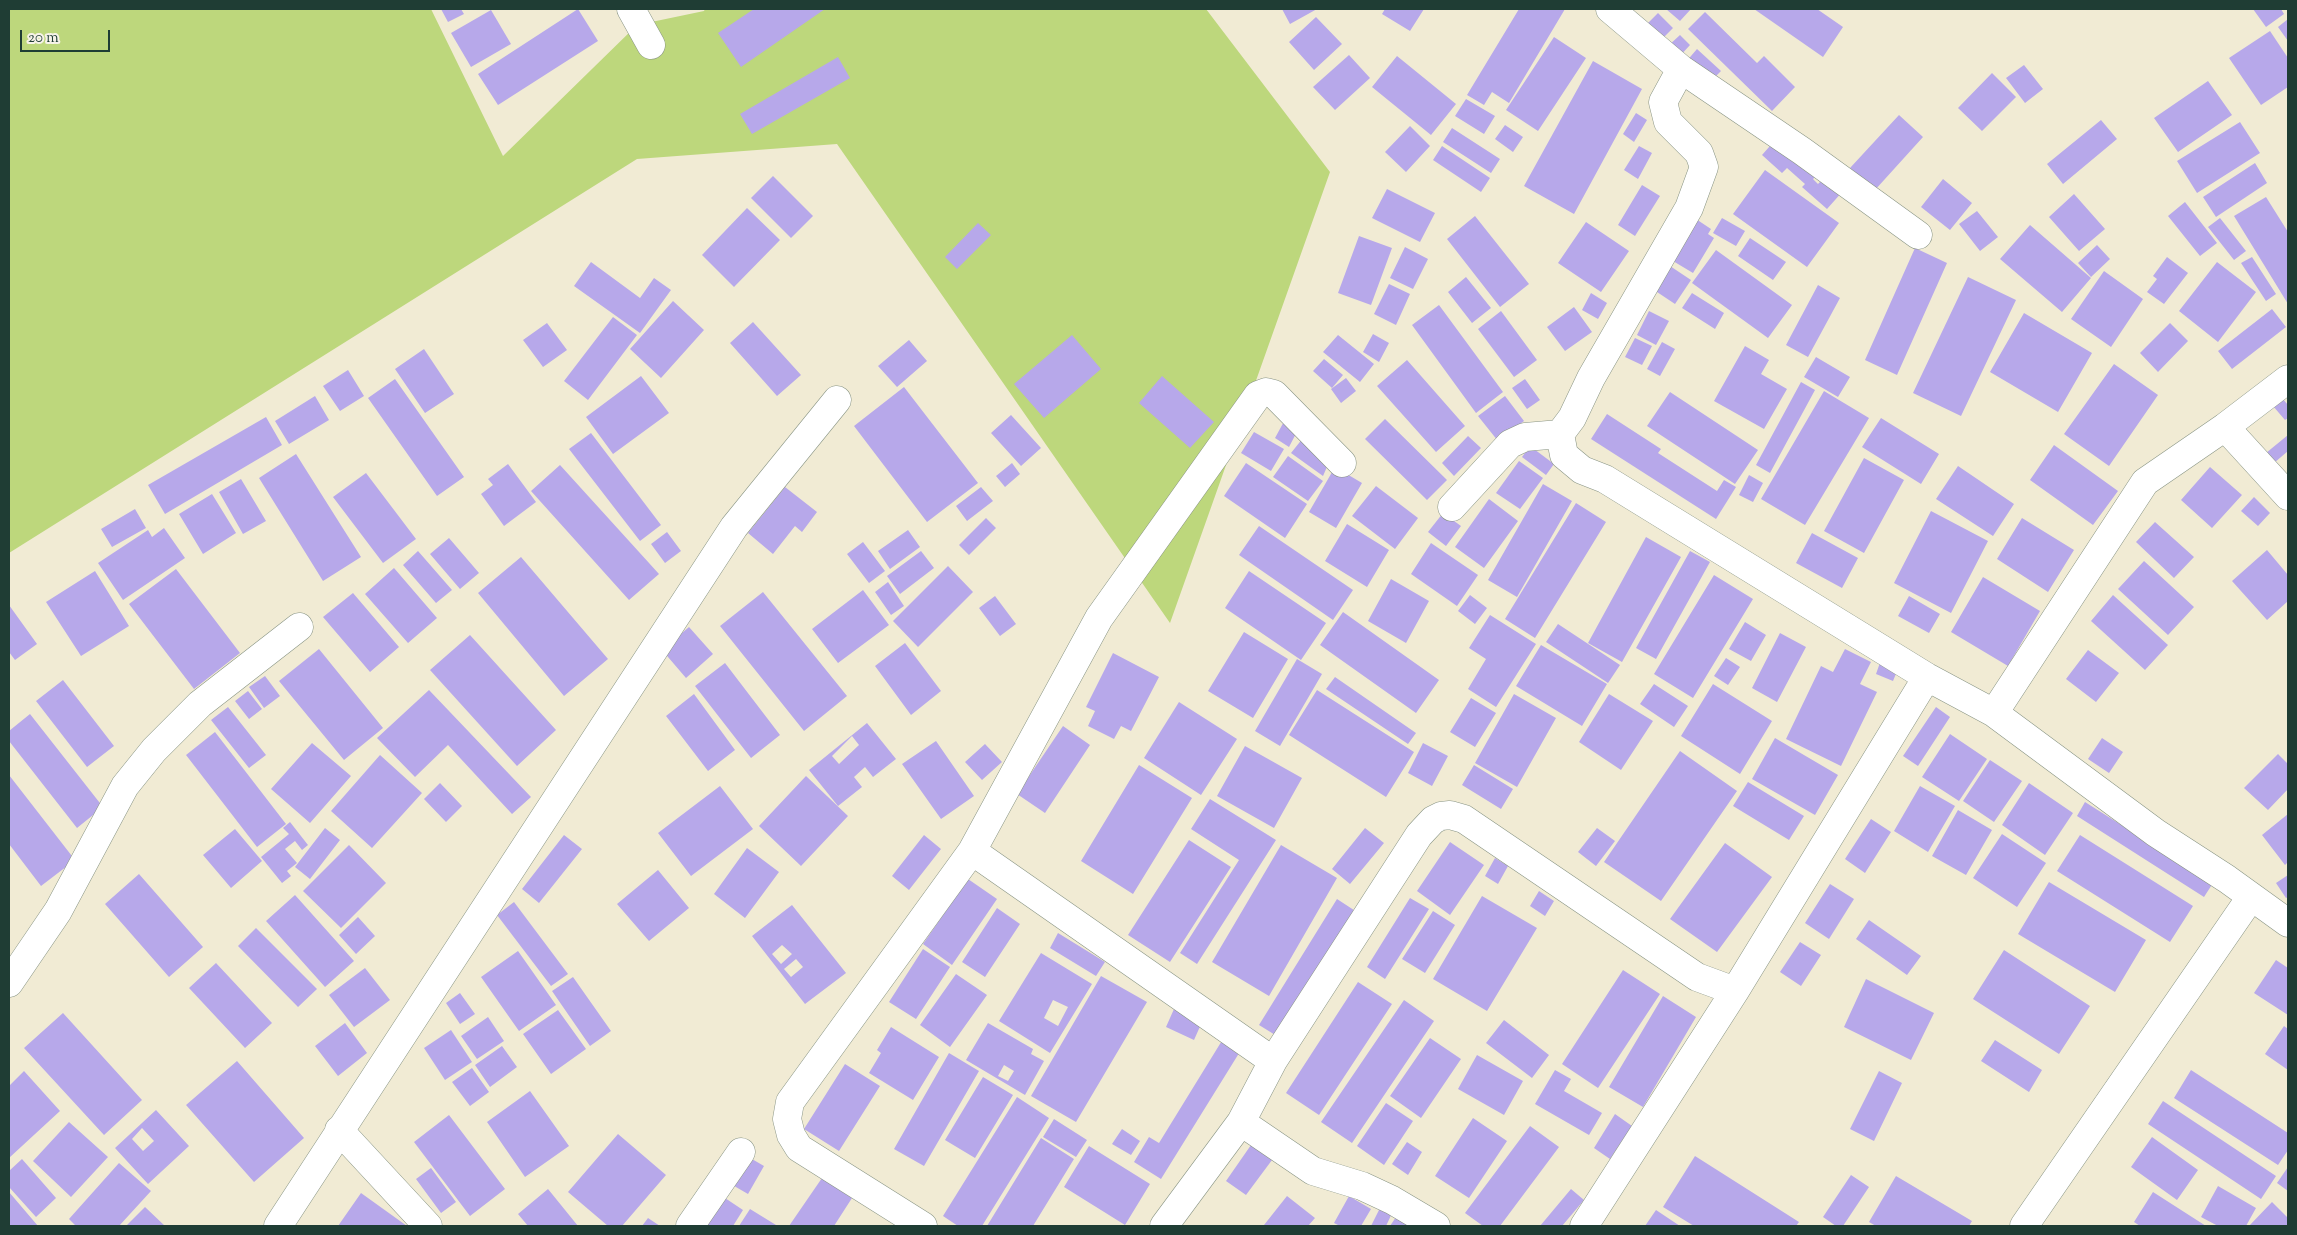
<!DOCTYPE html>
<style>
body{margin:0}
#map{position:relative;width:2297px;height:1235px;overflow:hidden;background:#f1ebd4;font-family:"Sorts Mill Goudy",serif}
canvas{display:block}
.frame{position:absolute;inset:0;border:10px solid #1f3d34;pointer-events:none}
.scale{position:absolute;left:20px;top:30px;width:90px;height:22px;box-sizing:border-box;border:2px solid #1f3d34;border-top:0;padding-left:6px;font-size:15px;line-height:18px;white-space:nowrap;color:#1f3d34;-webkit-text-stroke:4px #f7f3e8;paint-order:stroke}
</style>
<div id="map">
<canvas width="2297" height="1235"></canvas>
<div class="frame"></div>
<div class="scale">20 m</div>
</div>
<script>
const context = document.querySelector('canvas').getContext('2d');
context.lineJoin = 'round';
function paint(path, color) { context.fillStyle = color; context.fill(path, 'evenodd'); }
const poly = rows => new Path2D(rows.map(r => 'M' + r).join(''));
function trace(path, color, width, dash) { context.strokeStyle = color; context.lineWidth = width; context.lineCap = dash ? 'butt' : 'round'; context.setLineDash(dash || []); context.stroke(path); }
paint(poly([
 [9,9,431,9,503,156,637,25,704,11,705,9,1206,9,1330,172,1170,623,837,144,637,159,9,553]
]), '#bdd77c');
paint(poly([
 [441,9,461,9,464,14,448,22],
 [578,9,598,41,498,105,478,74],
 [754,9,825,9,741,67,718,33],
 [1282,9,1317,9,1290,24],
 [1385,9,1424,9,1410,31,1382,14],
 [1519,9,1565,9,1509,103,1492,92,1484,105,1467,95],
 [1666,9,1691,9,1680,21],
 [1754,9,1817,9,1843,27,1823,57],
 [2253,9,2281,9,2284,14,2266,27],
 [491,10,511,44,471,67,451,33],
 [1705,12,1757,63,1764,56,1795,87,1772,111,1688,29],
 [1658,13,1673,28,1662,39,1647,24],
 [1316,17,1342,44,1314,70,1289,42],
 [2288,19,2288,41,2278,27],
 [2270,31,2288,58,2288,87,2261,105,2229,58],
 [1680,35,1690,45,1679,57,1668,46],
 [1554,37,1586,58,1538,131,1506,110],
 [1697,49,1721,71,1708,84,1685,63],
 [1349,55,1370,78,1335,110,1313,87],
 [1397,56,1456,104,1431,135,1372,87],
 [838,57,850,78,752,134,740,114],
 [1593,61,1642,89,1574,214,1524,186],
 [2024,65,2043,89,2025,103,2006,78],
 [1992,73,2016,97,1982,131,1958,108],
 [2208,81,2232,115,2178,152,2154,118],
 [1466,99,1495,116,1484,134,1455,116],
 [1636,113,1647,120,1634,142,1623,134],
 [1899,115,1923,137,1875,190,1850,168],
 [2101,120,2117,139,2063,184,2047,164],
 [2240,122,2260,153,2197,193,2177,161],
 [1505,125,1523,137,1513,152,1495,139],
 [1410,126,1430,146,1406,172,1385,152],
 [1452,128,1500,159,1491,173,1443,142],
 [1777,138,1817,175,1813,179,1818,184,1826,176,1843,191,1827,209,1802,187,1805,184,1787,168,1782,173,1762,155],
 [1442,146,1490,178,1481,192,1433,160],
 [1639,146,1652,153,1638,179,1624,170],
 [2255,163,2267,183,2216,217,2203,197],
 [1765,170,1839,223,1807,267,1733,214],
 [773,176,813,216,791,238,751,198],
 [1943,179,1972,203,1950,230,1921,207],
 [1642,185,1660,196,1635,236,1618,225],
 [1387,189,1435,213,1420,242,1372,218],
 [2074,194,2105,229,2079,251,2049,217],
 [2266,197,2288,232,2288,304,2234,216],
 [2185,202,2217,243,2200,256,2168,216],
 [747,208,780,240,734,287,702,255],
 [1977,211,1998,237,1980,251,1959,224],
 [1475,216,1529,284,1500,307,1447,239],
 [1693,217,1711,229,1708,234,1714,238,1693,273,1668,258],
 [1722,218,1745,231,1736,246,1713,233],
 [2220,218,2246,251,2234,260,2208,227],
 [1586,222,1629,251,1601,292,1558,263],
 [978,223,991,235,957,269,945,257],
 [2030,225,2091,278,2062,312,2000,259],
 [1359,236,1392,248,1371,305,1338,293],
 [1750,238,1786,262,1773,280,1738,256],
 [2097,245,2110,259,2091,277,2078,263],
 [1405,247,1428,259,1413,289,1390,278],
 [1915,248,1947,263,1897,375,1865,360],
 [1716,250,1792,305,1768,338,1692,283],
 [2167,257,2188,273,2164,304,2147,292,2157,279,2153,276],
 [2252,257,2276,294,2266,301,2241,263],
 [591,262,640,298,654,278,671,290,640,333,574,286],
 [1664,262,1691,280,1675,304,1648,286],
 [2217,262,2256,292,2218,342,2179,311],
 [2104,271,2143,299,2111,347,2071,319],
 [1466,277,1491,308,1472,323,1448,292],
 [1968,277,2016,300,1961,416,1913,393],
 [1389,284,1410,294,1396,325,1374,314],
 [1818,285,1840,298,1808,357,1786,345],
 [1591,293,1607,303,1598,319,1582,310],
 [1692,293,1724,313,1715,329,1682,308],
 [673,301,704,330,661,378,630,349],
 [1439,305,1503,392,1476,413,1412,325],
 [1574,307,1592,332,1565,351,1547,327],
 [2272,309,2286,327,2232,369,2218,351],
 [1501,311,1537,360,1514,377,1478,329],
 [1649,311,1669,321,1656,345,1637,335],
 [2024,313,2092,353,2058,412,1990,372],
 [613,317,637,335,588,400,564,381],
 [753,322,801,375,777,396,730,343],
 [547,323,567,350,543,367,523,340],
 [2170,323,2188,341,2158,372,2140,353],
 [1373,334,1389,343,1379,362,1363,352],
 [1072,335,1101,369,1044,418,1014,384],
 [1338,335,1374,364,1360,382,1323,352],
 [1635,338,1652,346,1642,365,1625,357],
 [909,340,927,361,897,387,878,366],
 [1662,342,1675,349,1660,376,1647,369],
 [1745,346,1769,360,1761,374,1787,389,1764,429,1714,401],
 [424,349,454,394,425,413,395,369],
 [1816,357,1850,377,1838,397,1804,377],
 [1324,359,1343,375,1332,388,1313,371],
 [1407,360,1465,426,1436,452,1377,386],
 [2114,364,2158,395,2109,466,2064,434],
 [348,370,364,396,340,411,323,386],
 [641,376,669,413,613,454,586,417],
 [1162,376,1214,422,1190,448,1139,403],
 [1346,378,1356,391,1341,403,1331,389],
 [395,379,464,477,437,496,368,398],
 [1525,379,1540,400,1527,409,1512,388],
 [1801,382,1815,390,1770,473,1756,465],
 [904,387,978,483,927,522,854,426],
 [1824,391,1869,418,1805,525,1761,499],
 [1670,392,1758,450,1735,484,1647,426],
 [315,396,329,420,289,444,275,421],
 [1505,396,1524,421,1498,441,1478,416],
 [2282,398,2288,405,2288,418,2285,420,2273,406],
 [1607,414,1661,449,1658,453,1717,491,1724,480,1736,487,1716,519,1591,439],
 [1011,415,1041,448,1021,466,991,433],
 [1287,416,1300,426,1289,447,1275,438],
 [266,417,282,445,165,514,148,485],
 [1881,418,1939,454,1921,484,1862,447],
 [1385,419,1447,480,1427,500,1365,439],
 [1254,432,1284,449,1271,471,1241,453],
 [591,433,661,525,640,541,569,449],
 [2288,435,2288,451,2274,463,2266,453],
 [1468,436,1481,448,1454,476,1442,463],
 [1303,438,1330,460,1323,476,1291,453],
 [2054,445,2118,491,2093,525,2030,480],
 [1530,446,1554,464,1546,475,1522,457],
 [296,454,361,557,323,581,259,478],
 [1288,456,1323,481,1308,501,1273,477],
 [1864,458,1904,480,1864,553,1824,531],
 [1519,461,1543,478,1520,509,1496,493],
 [1012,463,1020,474,1005,487,996,476],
 [1246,463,1307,504,1285,538,1224,496],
 [508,464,536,502,504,526,481,494,493,485,488,479],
 [560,465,659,574,629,600,531,491],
 [1958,466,2014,504,1993,536,1936,499],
 [1335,467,1362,483,1336,528,1309,512],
 [2210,467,2242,495,2212,528,2181,500],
 [366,473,416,539,383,563,333,497],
 [1749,475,1763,483,1753,502,1739,495],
 [241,479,266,521,243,534,219,492],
 [1543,484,1572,501,1517,597,1488,580],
 [1376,486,1418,518,1395,549,1352,516],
 [785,487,817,512,802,532,795,526,773,554,748,533],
 [981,487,993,501,967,521,956,506],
 [212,494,236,533,203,554,179,514],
 [2254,497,2270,513,2258,526,2241,511],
 [1489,499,1518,521,1484,568,1455,547],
 [1576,503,1606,522,1535,638,1505,619],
 [135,509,146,528,112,547,101,529],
 [1931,511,1988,541,1951,613,1894,583],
 [1443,513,1461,526,1446,546,1428,532],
 [986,518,996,528,969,555,959,545],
 [2022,518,2074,550,2048,592,1997,559],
 [2155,522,2194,557,2174,578,2136,542],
 [1347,524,1389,550,1367,587,1325,561],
 [1259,526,1353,590,1333,620,1239,555],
 [164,528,185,558,123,600,98,563,148,530,152,537],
 [908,530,920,547,890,569,878,551],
 [667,532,681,551,665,563,651,544],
 [1812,533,1858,558,1842,588,1796,563],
 [1646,537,1681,557,1622,662,1588,643],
 [449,538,479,573,460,589,430,554],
 [863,542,885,571,869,583,847,554],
 [1431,543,1478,575,1457,606,1411,574],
 [2267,550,2288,575,2288,601,2267,620,2232,581],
 [418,551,452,590,436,603,403,565],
 [921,551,934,568,900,594,887,576],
 [1690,551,1710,562,1656,659,1636,648],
 [521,557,608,659,564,696,478,593],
 [2144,561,2194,607,2168,635,2118,589],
 [948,566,973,592,918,647,893,621],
 [394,568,437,618,408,643,365,594],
 [176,569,240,653,194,689,129,604],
 [95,571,129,626,81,656,46,602],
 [1249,571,1326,623,1301,660,1225,608],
 [1714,575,1753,599,1693,698,1654,674],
 [1983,577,2040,611,2008,666,1951,632],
 [1391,579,1429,601,1406,643,1368,621],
 [888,582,904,606,891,615,875,592],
 [863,590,889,625,838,663,812,629],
 [763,592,847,696,804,731,720,626],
 [353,593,399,647,370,672,323,617],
 [1470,595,1487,608,1475,624,1458,611],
 [2113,595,2168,645,2145,670,2091,621],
 [995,596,1016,624,1000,636,979,608],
 [1909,596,1940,614,1929,633,1898,616],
 [9,605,37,644,15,660,9,652],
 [1343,612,1439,680,1416,713,1320,645],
 [1490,615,1536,644,1496,707,1468,689,1486,659,1469,648],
 [1745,622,1766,635,1751,661,1729,649],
 [1558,624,1620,665,1608,683,1546,642],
 [689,627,713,654,686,678,662,650],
 [1244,632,1288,659,1253,718,1208,691],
 [1780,633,1806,647,1777,702,1752,688],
 [470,635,556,730,517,766,430,670],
 [905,643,941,691,911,715,875,666],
 [1541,645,1607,684,1582,726,1516,686],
 [319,649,383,728,344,760,279,681],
 [1845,649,1871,662,1860,684,1877,692,1841,766,1786,739,1821,666,1833,672],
 [2088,650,2119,673,2096,702,2066,679],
 [1113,653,1159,677,1131,731,1121,726,1114,739,1088,726,1095,711,1086,707],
 [1882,657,1900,664,1893,681,1876,674],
 [1726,658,1740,667,1728,685,1714,676],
 [1297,659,1322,674,1280,746,1255,731],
 [725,663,780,735,751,758,695,686],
 [265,676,280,696,264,708,249,687],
 [1335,677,1416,733,1408,744,1326,689],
 [63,680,114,746,87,767,36,701],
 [1654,684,1688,706,1674,727,1640,704],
 [1713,684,1772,721,1740,774,1681,736],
 [429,690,531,797,512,814,448,745,415,777,377,738],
 [1317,690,1414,752,1386,797,1289,735],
 [248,691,262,709,249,719,235,701],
 [694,694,735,750,708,771,666,716],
 [1514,694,1556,718,1517,787,1475,763],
 [1609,694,1653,721,1621,770,1579,742],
 [1471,698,1496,713,1475,747,1450,732],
 [1179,702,1237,739,1201,795,1144,758],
 [228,707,266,755,249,768,211,720],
 [1936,707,1950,717,1918,766,1903,756],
 [30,714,103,807,77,828,9,741,9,731],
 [867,723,896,759,873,777,865,767,854,777,862,787,838,806,809,770],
 [852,736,859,745,839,764,832,756],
 [1063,726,1090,745,1045,813,1017,794],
 [215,732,286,824,257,847,186,755],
 [1950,734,1987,759,1959,801,1922,777],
 [1775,738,1838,775,1815,815,1752,779],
 [2102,738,2123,752,2109,773,2088,759],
 [936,741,974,796,941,819,902,764],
 [312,743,351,776,310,823,271,789],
 [1423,743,1448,756,1432,786,1408,773],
 [985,744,1002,762,982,780,965,762],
 [1245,746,1302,778,1274,828,1217,796],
 [1680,751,1737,791,1661,901,1604,862],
 [2278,754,2288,764,2288,789,2268,810,2244,788],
 [380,755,422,793,372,848,331,811],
 [1990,760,2022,781,1994,822,1963,801],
 [1139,765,1192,798,1133,894,1081,861],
 [1474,765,1513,789,1501,809,1462,785],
 [9,775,75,860,41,886,9,844],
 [806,776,848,816,801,866,759,826],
 [1748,782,1804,816,1789,840,1733,806],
 [440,783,462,806,446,822,424,799],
 [2029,783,2073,813,2045,855,2002,825],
 [720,786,753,829,691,876,658,833],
 [1920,786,1955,806,1928,852,1894,831],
 [1210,799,1276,840,1197,964,1180,953,1239,860,1191,829],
 [2085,802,2213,883,2204,897,2077,816],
 [1958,810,1992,830,1966,875,1932,856],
 [2288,814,2288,862,2285,865,2262,835],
 [1871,819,1891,832,1865,873,1845,859],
 [290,822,308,845,302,850,295,841,285,849,297,863,287,871,291,876,282,883,261,857,289,834,283,828],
 [325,828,340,840,310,879,295,867],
 [1365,828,1384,843,1350,884,1332,869],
 [1597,828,1615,841,1596,866,1578,852],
 [235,829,262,861,231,888,203,855],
 [2002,834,2046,863,2017,907,1973,878],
 [564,835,582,849,539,903,522,889],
 [924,835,941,849,909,890,892,876],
 [2080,835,2193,906,2170,942,2057,871],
 [1189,840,1231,867,1170,962,1128,935],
 [1450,842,1484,865,1450,915,1417,891],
 [1725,843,1772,877,1717,952,1670,919],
 [349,845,386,883,341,928,303,891],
 [1281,845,1337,878,1269,996,1212,962],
 [747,848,779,872,745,918,714,894],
 [1495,858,1508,866,1498,884,1485,876],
 [658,870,689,908,649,941,617,904],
 [139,874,203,947,169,977,105,904],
 [2288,875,2288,897,2286,898,2276,883],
 [968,879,997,899,952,965,923,944],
 [2049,882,2146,940,2115,992,2018,934],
 [1830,884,1854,899,1829,939,1805,923],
 [1539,891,1554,901,1545,916,1530,906],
 [295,895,354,961,325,987,266,921],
 [1482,896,1537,928,1487,1011,1433,979],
 [1410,898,1429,909,1385,979,1367,967],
 [1337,899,1363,916,1285,1041,1259,1025],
 [514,902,568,974,551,986,497,915],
 [792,905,846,973,805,1004,752,936],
 [782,945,792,954,781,964,772,954],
 [796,959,803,967,791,977,784,969],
 [997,908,1020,924,985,977,962,962],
 [1433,911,1455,925,1425,973,1402,959],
 [358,917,375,936,356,954,339,935],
 [1869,920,1921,956,1907,975,1856,939],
 [256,928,317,989,298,1007,238,946],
 [1058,933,1105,962,1096,976,1050,948],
 [1800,942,1821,955,1801,986,1780,972],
 [923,949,950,967,916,1019,889,1002],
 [2004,950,2090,1006,2059,1054,1973,999],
 [518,951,556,1005,519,1031,481,977],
 [1041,953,1092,984,1050,1053,999,1021],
 [1053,1000,1068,1007,1058,1026,1044,1018],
 [2276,960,2288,968,2288,1015,2254,993],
 [216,963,272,1023,245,1048,189,988],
 [365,968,390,1000,354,1027,329,995],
 [1623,970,1660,994,1598,1088,1562,1064],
 [956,974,987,995,950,1047,920,1025],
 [1101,976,1147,1002,1076,1122,1031,1096],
 [573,977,611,1031,590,1046,552,991],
 [1866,979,1934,1013,1911,1060,1844,1027],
 [1358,982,1392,1004,1319,1115,1286,1093],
 [460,993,475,1014,460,1024,446,1003],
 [1663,996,1696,1017,1643,1107,1609,1087],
 [1404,1000,1434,1021,1352,1143,1321,1122],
 [1174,1009,1202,1022,1194,1040,1166,1027],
 [558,1010,586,1049,551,1074,523,1034],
 [63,1013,142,1100,104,1135,24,1048],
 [488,1017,504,1041,477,1059,461,1036],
 [1504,1020,1549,1055,1532,1078,1486,1043],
 [345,1023,367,1053,338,1076,315,1046],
 [988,1023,1033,1049,1031,1054,1044,1061,1025,1095,966,1060],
 [1004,1065,1014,1071,1008,1081,998,1076],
 [2284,1026,2288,1029,2288,1070,2265,1054],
 [891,1027,939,1057,913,1100,869,1073,881,1053,877,1050],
 [451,1030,472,1062,445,1080,424,1048],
 [1430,1038,1461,1059,1421,1118,1390,1096],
 [1223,1039,1241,1050,1161,1179,1134,1162,1149,1137,1159,1143],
 [1995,1040,2042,1070,2029,1092,1981,1061],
 [502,1046,517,1067,490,1087,475,1065],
 [949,1053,979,1071,924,1166,894,1149],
 [1477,1055,1523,1081,1504,1115,1458,1089],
 [237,1061,304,1138,254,1182,186,1105],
 [845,1064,880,1086,839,1151,804,1129],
 [472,1068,489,1092,470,1106,452,1082],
 [1555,1070,1571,1079,1564,1091,1602,1113,1589,1135,1535,1104],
 [2191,1070,2288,1133,2288,1150,2278,1165,2174,1098],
 [24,1071,60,1111,9,1158,9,1086],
 [1879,1071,1902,1083,1874,1141,1850,1129],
 [983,1077,1013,1095,975,1158,945,1140],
 [530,1091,569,1146,525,1177,487,1122],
 [1017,1097,1049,1118,982,1226,958,1226,943,1216],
 [2163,1101,2276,1176,2261,1199,2148,1124],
 [1386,1103,1413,1121,1384,1165,1357,1146],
 [156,1110,189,1146,148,1184,115,1148],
 [142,1128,154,1141,143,1151,132,1139],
 [1615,1114,1632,1126,1610,1159,1594,1148],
 [449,1115,505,1189,470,1216,414,1142],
 [1473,1118,1507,1141,1469,1198,1435,1176],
 [1054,1119,1087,1140,1076,1157,1043,1137],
 [69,1122,108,1157,71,1197,33,1161],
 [1530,1126,1559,1147,1500,1226,1483,1226,1465,1213],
 [1122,1129,1140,1141,1131,1155,1112,1144],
 [618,1134,666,1175,622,1226,608,1226,568,1192],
 [2152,1137,2198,1170,2177,1200,2131,1167],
 [1041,1138,1074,1159,1033,1226,987,1226],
 [1407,1142,1422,1152,1408,1175,1392,1164],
 [1251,1145,1272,1160,1246,1195,1226,1181],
 [1089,1146,1150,1184,1125,1225,1064,1187],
 [745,1155,764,1166,748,1194,729,1183],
 [1695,1156,1799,1222,1796,1226,1694,1226,1663,1207],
 [22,1159,56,1198,36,1217,9,1187,9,1171],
 [119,1163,151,1191,119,1226,76,1226,69,1219],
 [2288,1167,2288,1191,2277,1183],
 [431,1168,456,1202,441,1213,416,1179],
 [1851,1175,1869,1187,1843,1226,1836,1226,1823,1217],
 [1896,1176,1972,1221,1969,1226,1876,1226,1869,1222],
 [822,1178,852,1198,834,1226,789,1226],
 [2218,1186,2256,1208,2246,1226,2218,1226,2201,1217],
 [548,1189,578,1226,528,1226,518,1214],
 [1571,1189,1584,1200,1562,1226,1540,1226],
 [9,1192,38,1226,9,1226],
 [2153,1192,2206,1226,2140,1226,2134,1222],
 [361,1193,407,1226,338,1226],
 [722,1196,743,1210,733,1226,703,1226],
 [1287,1196,1315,1218,1308,1226,1266,1226,1264,1225],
 [1349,1196,1371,1209,1361,1226,1340,1226,1334,1223],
 [2272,1202,2288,1218,2288,1226,2249,1226],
 [1382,1204,1394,1209,1386,1226,1371,1226],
 [145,1207,165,1226,126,1226],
 [750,1209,776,1225,775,1226,739,1226],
 [1656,1210,1680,1226,1645,1226],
 [1398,1214,1416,1226,1390,1226],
 [648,1218,660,1226,642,1226]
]), '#b7a8ea');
const minor = poly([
 [631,9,651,45],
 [1610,9,1681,69,1802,151,1918,235],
 [2225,427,2288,496],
 [1560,434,1564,455,1582,470,1605,479,1927,677,1994,713,2156,833,2227,879,2288,923],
 [1452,507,1510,444,1525,437,1560,434,1572,418,1591,378,1689,208,1704,167,1699,153,1668,122,1663,102,1681,69],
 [1994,713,2145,482,2225,427,2288,379],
 [972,851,1273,1061],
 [9,983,58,911,125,786,154,750,200,704,299,627],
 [1241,1122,1313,1171,1362,1186,1392,1200,1436,1226],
 [339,1130,428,1226],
 [278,1226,734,527,837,400],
 [690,1226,741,1152],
 [923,1226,799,1148,791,1135,787,1119,790,1102,972,851,1099,618,1258,395,1266,392,1274,394,1342,463],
 [1164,1226,1241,1122,1273,1061,1419,835,1433,820,1441,816,1450,815,1464,819,1697,977,1735,991],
 [1584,1226,1735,991,1927,677],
 [2024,1226,2251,897]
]);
trace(minor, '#889484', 29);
trace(minor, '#fff', 28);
</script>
